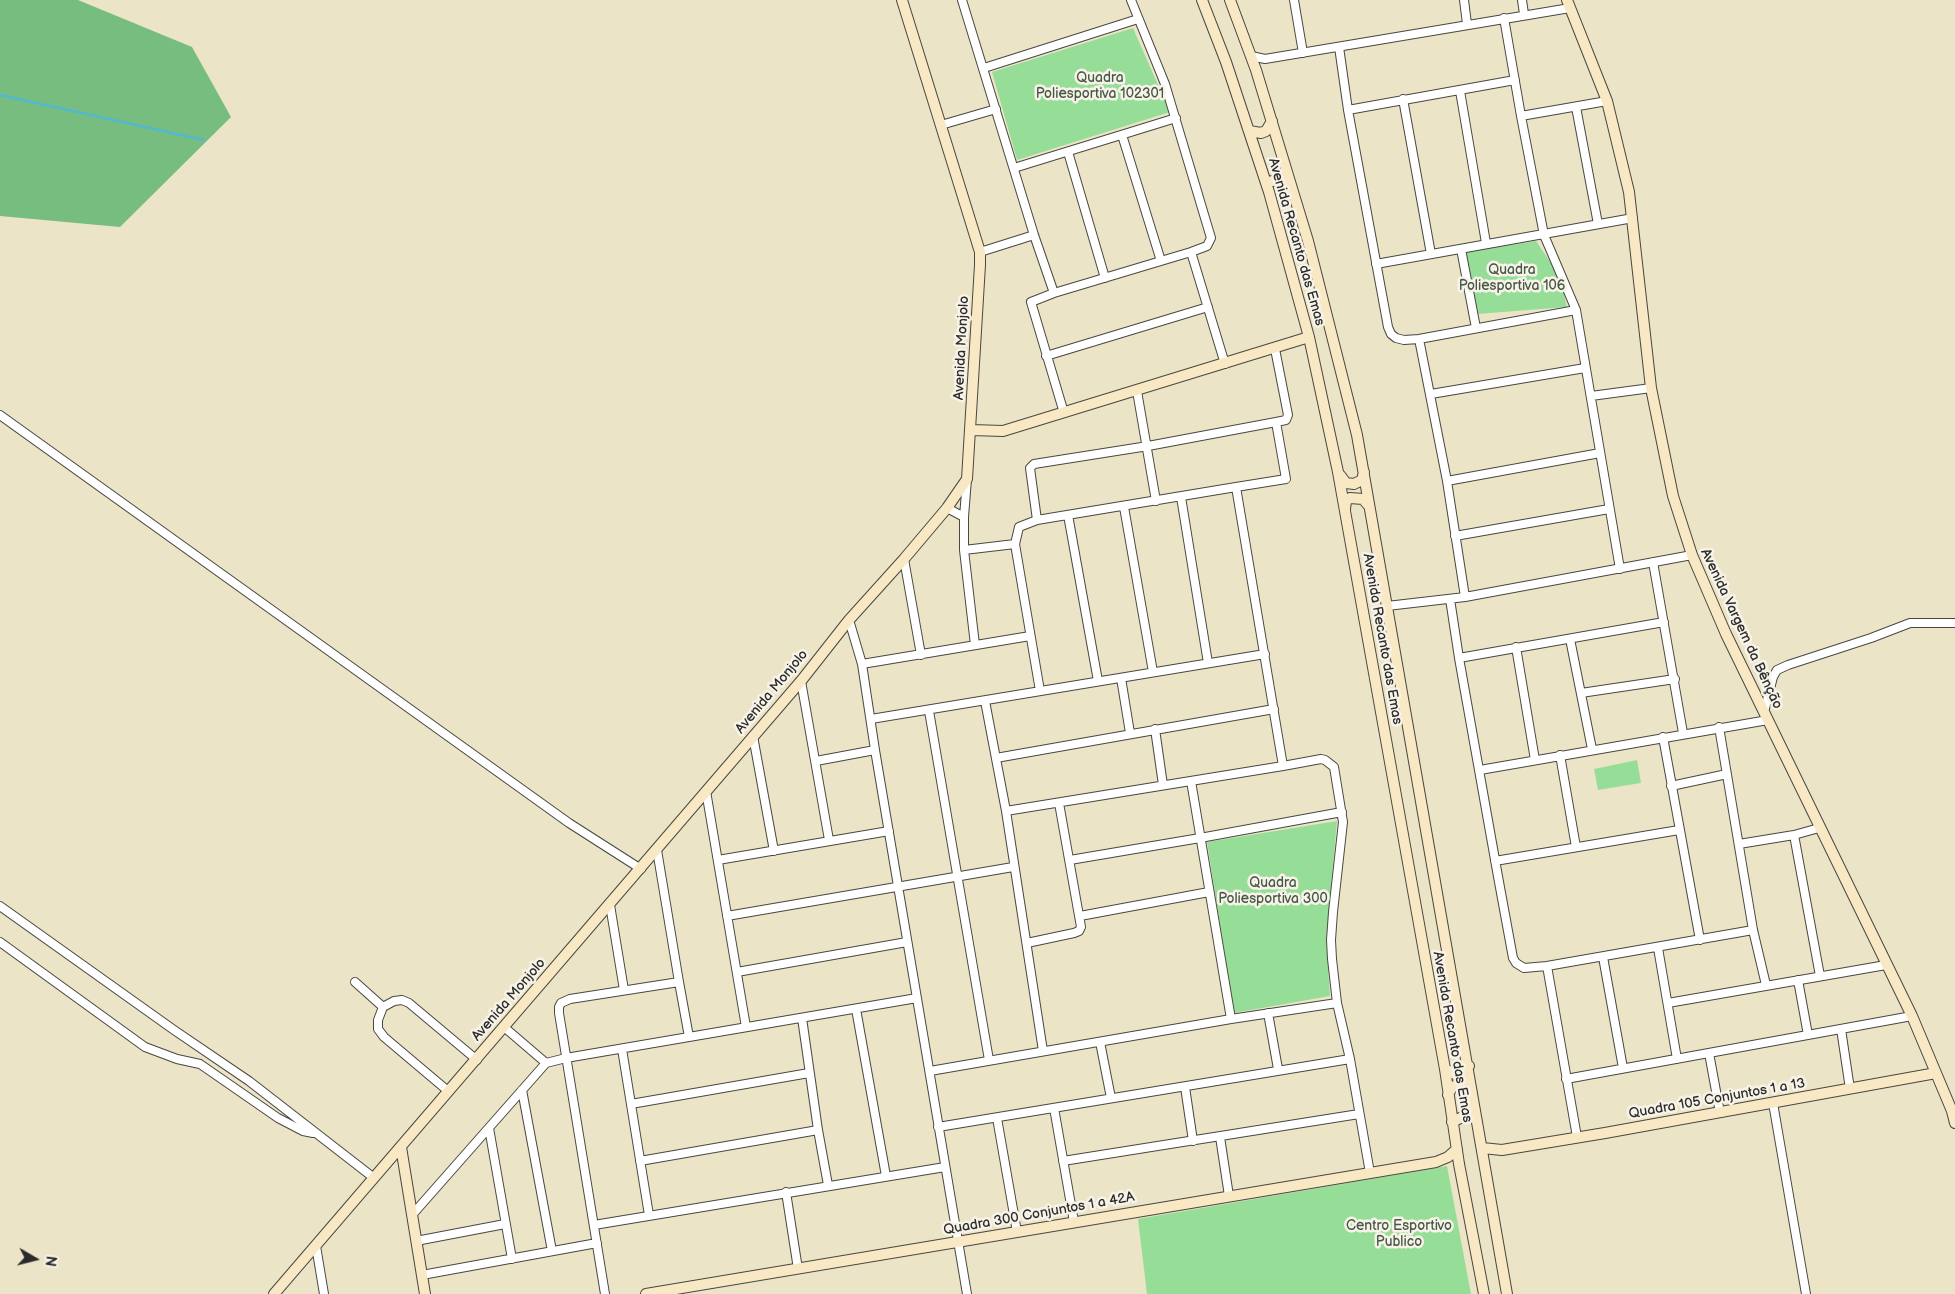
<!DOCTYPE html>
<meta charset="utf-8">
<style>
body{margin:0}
#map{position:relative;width:1955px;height:1294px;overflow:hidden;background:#ece4c6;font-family:"Balsamiq Sans",sans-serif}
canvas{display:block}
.north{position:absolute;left:10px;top:1234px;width:50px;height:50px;-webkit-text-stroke:4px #f7f3e8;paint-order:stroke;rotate:98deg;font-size:14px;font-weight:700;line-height:20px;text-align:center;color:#2b2b2b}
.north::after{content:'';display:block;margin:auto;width:18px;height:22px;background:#2b2b2b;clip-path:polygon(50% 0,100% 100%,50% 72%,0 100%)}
</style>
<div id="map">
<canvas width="1955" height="1294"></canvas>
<div class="north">N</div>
</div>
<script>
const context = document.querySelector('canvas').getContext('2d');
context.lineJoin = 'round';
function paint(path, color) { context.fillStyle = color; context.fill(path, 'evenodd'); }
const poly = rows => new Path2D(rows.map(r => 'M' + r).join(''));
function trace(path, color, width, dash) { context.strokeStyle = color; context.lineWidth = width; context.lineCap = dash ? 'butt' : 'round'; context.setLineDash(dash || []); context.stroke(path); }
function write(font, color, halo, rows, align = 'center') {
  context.font = font + ' "Balsamiq Sans",sans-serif'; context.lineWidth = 5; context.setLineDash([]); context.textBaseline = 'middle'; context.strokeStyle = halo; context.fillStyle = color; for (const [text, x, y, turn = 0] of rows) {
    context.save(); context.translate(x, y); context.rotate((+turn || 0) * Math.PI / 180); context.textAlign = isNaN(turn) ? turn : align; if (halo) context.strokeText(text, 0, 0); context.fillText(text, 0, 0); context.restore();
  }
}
paint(poly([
 [1133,28,1170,112,1017,160,992,72],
 [1536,241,1559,275,1567,307,1477,314,1465,252],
 [1637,760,1641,783,1598,790,1594,769],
 [1337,821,1326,941,1330,996,1234,1013,1207,842],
 [1447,1166,1471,1294,1147,1294,1138,1219]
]), '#96de98');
paint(poly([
 [0,0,78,0,192,47,231,117,120,227,0,216]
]), '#78bd80');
trace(poly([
 [0,95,204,140]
]), '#52b8d0', 2.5);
const street = poly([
 [962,0,1034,235,1054,293],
 [1294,0,1303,53],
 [1464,0,1467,24],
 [1522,0,1524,14],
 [1504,18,1521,116,1544,235,1576,310,1620,569],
 [1339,47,1348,110,1388,327,1391,334,1396,338,1404,340,1419,339,1576,310],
 [1251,56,1265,59,1570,8],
 [984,68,1138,19],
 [1460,91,1486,243],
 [1403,99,1431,254],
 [1576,107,1598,224],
 [1348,110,1515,80],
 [1521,116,1607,101],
 [941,125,996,109],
 [1122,135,1161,261],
 [1068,152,1105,278],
 [1014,168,1176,118],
 [1461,249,1476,328],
 [980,252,1034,235],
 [1191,252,1225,364],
 [1376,264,1633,218],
 [1419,339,1447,481,1465,597],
 [1275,349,1288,415,1286,420,1276,422,1286,479,1236,487,1283,766,1321,759,1325,760,1334,767,1343,822,1333,912,1331,940,1332,959,1337,1003,1350,1059,1370,1173],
 [1046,356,1208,307],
 [1137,391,1156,501],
 [1431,394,1585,368],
 [1591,396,1651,388],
 [1064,413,1031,302,1054,293,1191,252,1207,246,1211,238,1165,84,1131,0],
 [0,415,569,823,641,869],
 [967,479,964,517,964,550,975,645],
 [1447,481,1600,453],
 [1181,497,1208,663],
 [1124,507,1153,672],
 [947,508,964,517],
 [1068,515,1098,681],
 [1037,520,1030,468,1034,464,1148,446,1276,422],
 [1455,536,1609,509],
 [964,550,1015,544],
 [904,559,921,655],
 [1653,562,1683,733],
 [1450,599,1459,658,1499,882,1513,958,1516,963,1524,968,1547,966,1753,930],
 [1387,606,1465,597,1692,555],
 [849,620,862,664,875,750,967,1294],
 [1570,639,1592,749],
 [1516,647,1535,760],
 [1459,658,1664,622],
 [862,664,1030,636],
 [1121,678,1130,733],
 [801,681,829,840],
 [1040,691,1015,544,1019,527,1037,520,1236,487],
 [1581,693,1675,679],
 [985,701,1006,811,1043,1051],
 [929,711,989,1060],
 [1764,712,1773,677,1777,670,1788,665,1871,638,1910,623,1955,623],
 [871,719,1265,654],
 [1719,727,1753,930,1766,985],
 [1155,729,1163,785],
 [753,736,774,851],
 [1663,737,1700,940],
 [1560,755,1576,847],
 [996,758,1274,709],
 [816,761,875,750],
 [1480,770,1768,720],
 [1191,781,1231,1019],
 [1671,786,1727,774],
 [706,791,746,1027],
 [1006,811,1283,766],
 [1794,835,1820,976],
 [1739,844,1794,835,1819,828],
 [657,850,679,982],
 [718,860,889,831],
 [1070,860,1200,838,1342,812],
 [1495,861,1679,830],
 [610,905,624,990],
 [0,906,174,1030,249,1081,374,1178],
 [727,916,1013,867],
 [1080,916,1209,892],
 [0,942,145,1047,177,1059,200,1064,278,1118,303,1131,313,1133],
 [1027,943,1074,933,1079,931,1081,927,1059,803],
 [1658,948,1677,1059],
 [1603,957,1623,1068],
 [1547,966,1577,1137],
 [737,972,907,942],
 [1798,980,1808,1035],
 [355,982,383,1007],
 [1668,1003,1886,965],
 [856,1009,886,1176],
 [1268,1013,1278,1069],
 [802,1018,818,1130,828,1185],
 [504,1027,546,1063],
 [1841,1029,1850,1089],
 [1100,1042,1111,1098],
 [622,1049,649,1215],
 [1709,1053,1720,1113],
 [930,1071,1231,1019,1337,1003],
 [1566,1079,1912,1016],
 [1185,1087,1193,1141],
 [522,1090,552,1251],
 [448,1091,384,1037,378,1029,378,1020,383,1007,394,1001,402,1000,409,1003,477,1060],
 [1773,1103,1806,1294],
 [631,1104,809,1073],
 [1054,1108,1074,1222],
 [997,1118,1017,1232],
 [938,1127,1350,1059],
 [489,1128,512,1259],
 [1220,1137,1229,1196],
 [640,1161,818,1130],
 [1063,1161,1359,1114],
 [786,1192,798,1269],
 [412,1215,546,1063,566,1058,917,998],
 [594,1225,945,1167],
 [416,1241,505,1224],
 [316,1246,324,1294],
 [422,1275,597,1243],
 [605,1294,559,1013,559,1007,561,1003,570,999,679,982,689,1037]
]);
const secondary = poly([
 [1202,0,1226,62,1269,192,1309,337,1338,472,1445,1069,1459,1164,1484,1294],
 [1230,0,1256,70,1308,241,1357,435,1507,1294],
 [1567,0,1607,101,1629,192,1651,388,1673,496,1692,555,1726,634,1912,1016,1952,1111,1955,1123],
 [1249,131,1261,133,1266,131,1272,121],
 [1266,183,1279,179,1290,183],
 [971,430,1003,431,1309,337],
 [1340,475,1346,483,1354,484,1362,480,1364,472],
 [1345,509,1346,501,1350,498,1363,499,1368,505],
 [1445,1069,1455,1074,1465,1071,1469,1066],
 [1448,1095,1452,1087,1461,1084,1470,1089,1472,1093],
 [1452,1122,1475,1111],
 [401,1147,425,1294],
 [1482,1148,1502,1150,1605,1133,1936,1073],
 [274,1294,801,681,849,620,904,559,947,508,967,479,980,265,980,252,902,0],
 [646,1294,1436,1162,1448,1157,1457,1149]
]);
trace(street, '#484742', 10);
trace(secondary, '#484742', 12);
trace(street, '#fff', 8);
trace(secondary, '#f8e8c3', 10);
write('14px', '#465846', '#f7f3e8', [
 ["Quadra",1100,78],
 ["Poliesportiva 102301",1100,94],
 ["Quadra",1512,270],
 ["Poliesportiva 106",1512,286],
 ["Quadra",1273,883],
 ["Poliesportiva 300",1273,899],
 ["Centro Esportivo",1399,1226],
 ["Publico",1399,1242]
]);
write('14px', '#2b2b2b', '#f7f3e8', [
 ["Avenida Recanto das Emas",1296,242,74],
 ["Avenida Monjolo",962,348,-87],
 ["Avenida Vargem da Bênção",1741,629,65],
 ["Avenida Recanto das Emas",1382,639,80],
 ["Avenida Monjolo",772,692,-50],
 ["Avenida Monjolo",509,1000,-49],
 ["Avenida Recanto das Emas",1452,1037,80],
 ["Quadra 105 Conjuntos 1 a 13",1717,1099,-10],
 ["Quadra 300 Conjuntos 1 a 42A",1039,1214,-10]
]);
</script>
